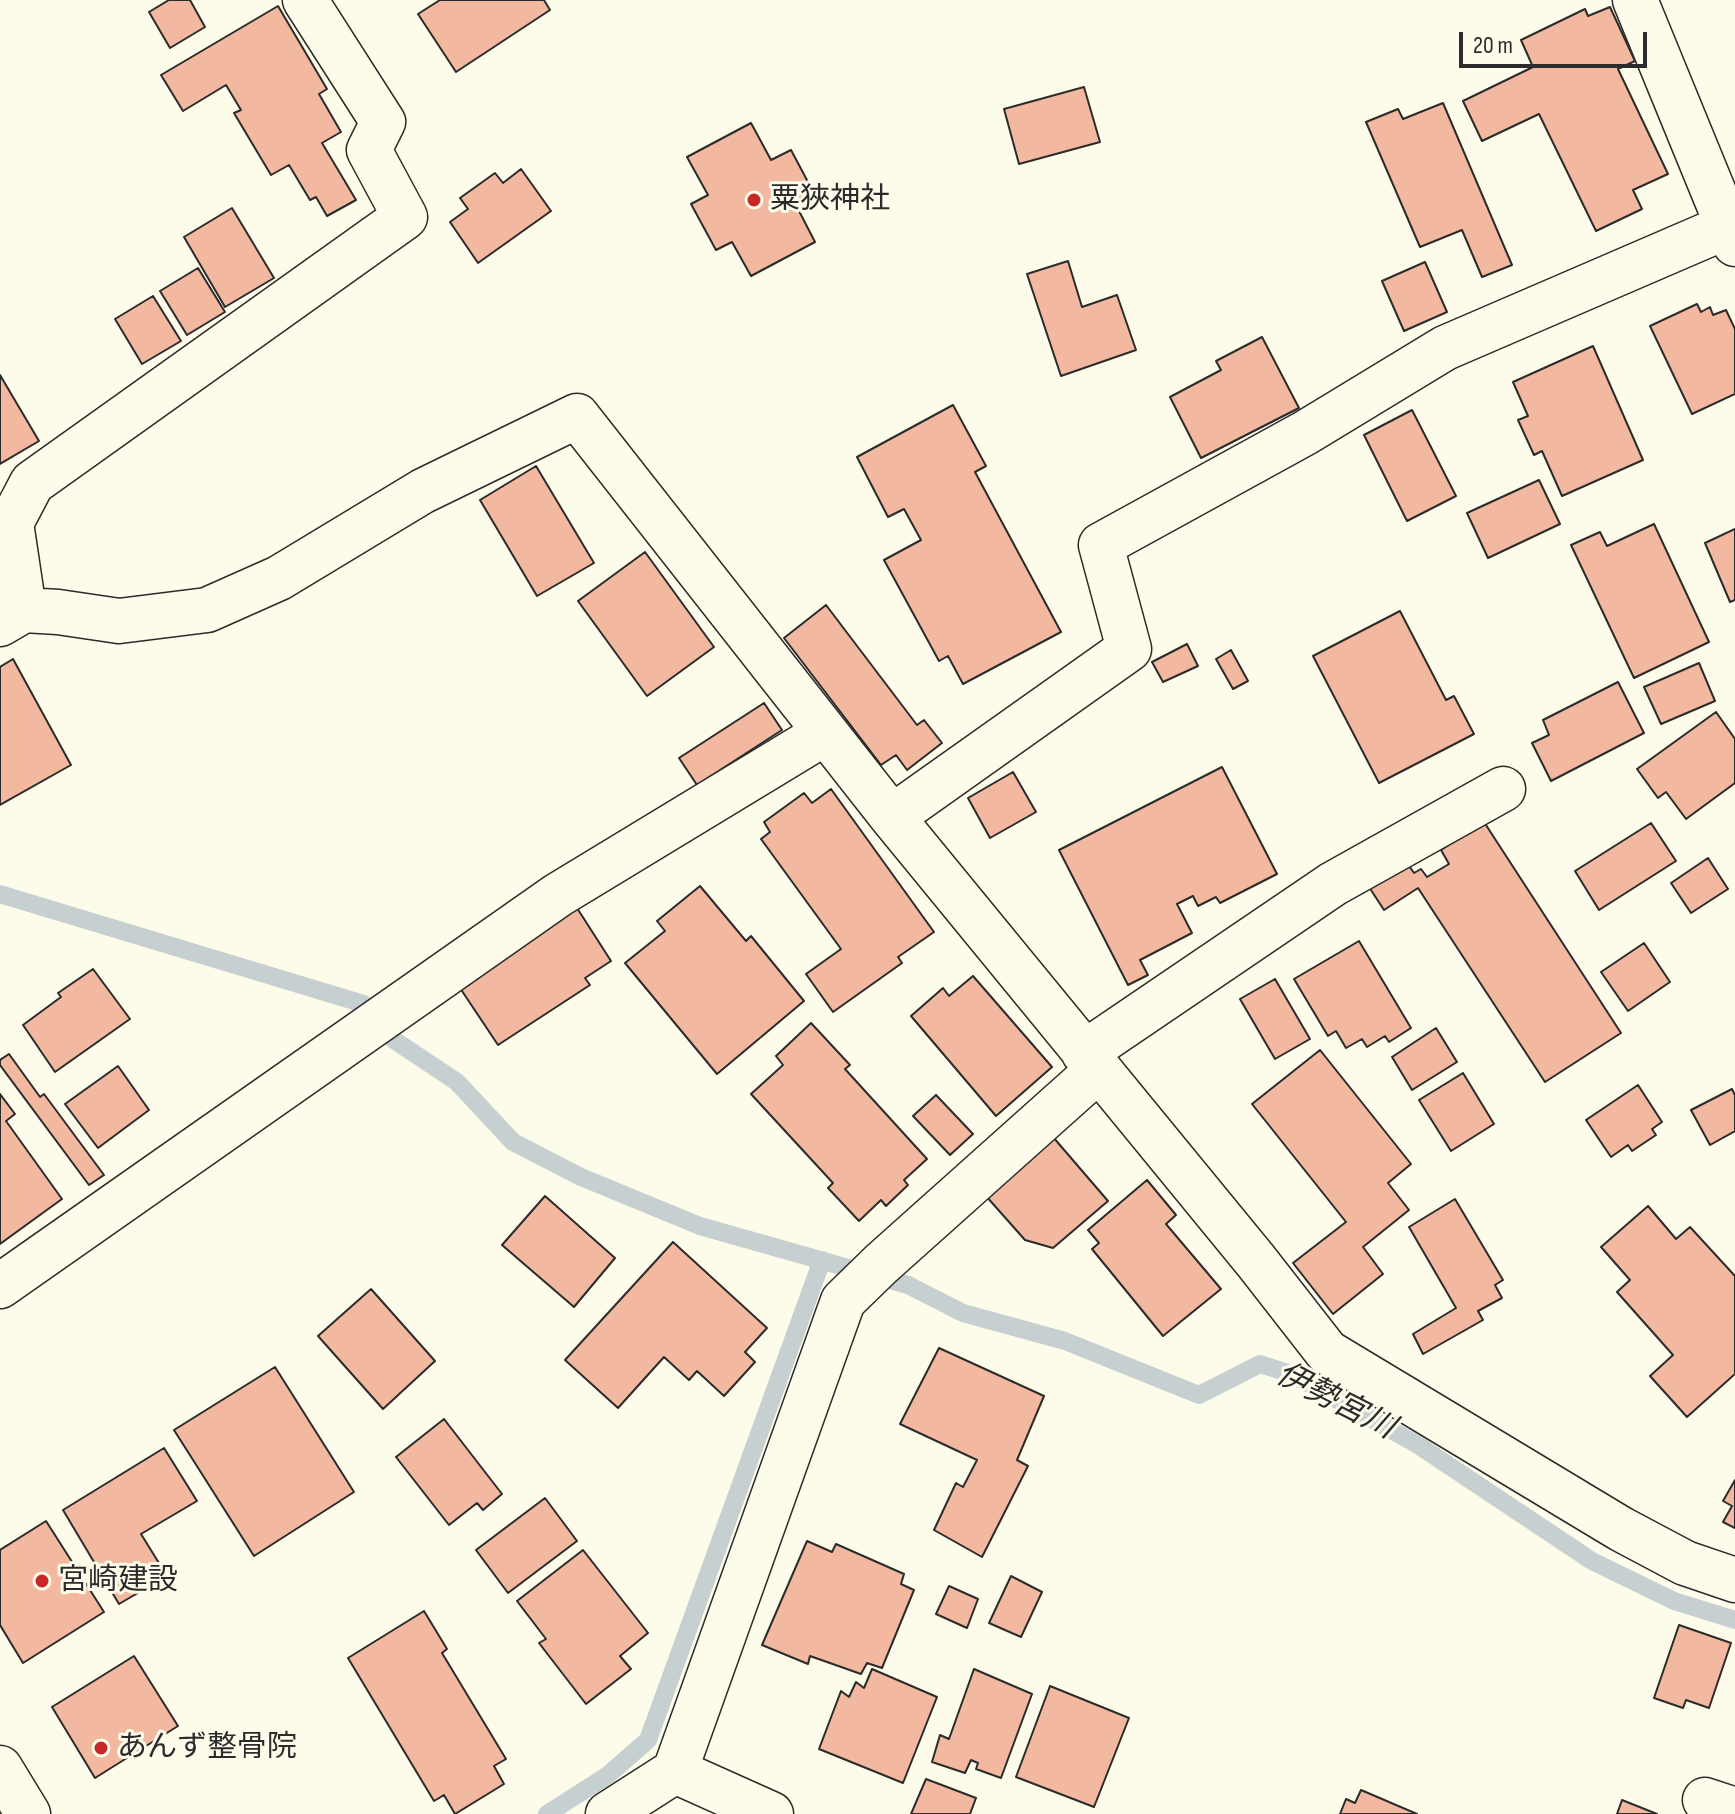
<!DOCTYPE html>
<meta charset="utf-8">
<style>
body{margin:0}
#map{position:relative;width:1735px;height:1814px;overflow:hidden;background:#fdfbea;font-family:"Sofia Sans Condensed",sans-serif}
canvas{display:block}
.scale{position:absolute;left:1459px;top:32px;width:188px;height:36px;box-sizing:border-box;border:4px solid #2b2b2b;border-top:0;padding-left:10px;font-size:24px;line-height:28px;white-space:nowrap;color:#2b2b2b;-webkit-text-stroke:6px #fdfbea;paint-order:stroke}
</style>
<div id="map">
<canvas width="1735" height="1814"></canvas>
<div class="scale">20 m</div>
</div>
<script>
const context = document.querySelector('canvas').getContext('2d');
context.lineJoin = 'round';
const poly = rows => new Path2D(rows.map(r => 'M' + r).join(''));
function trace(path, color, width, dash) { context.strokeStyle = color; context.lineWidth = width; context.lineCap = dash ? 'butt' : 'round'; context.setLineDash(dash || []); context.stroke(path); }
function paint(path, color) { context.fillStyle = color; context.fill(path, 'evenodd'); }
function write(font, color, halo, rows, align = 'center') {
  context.font = font + ' "Sofia Sans Condensed","Noto Sans JP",sans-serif'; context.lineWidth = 6; context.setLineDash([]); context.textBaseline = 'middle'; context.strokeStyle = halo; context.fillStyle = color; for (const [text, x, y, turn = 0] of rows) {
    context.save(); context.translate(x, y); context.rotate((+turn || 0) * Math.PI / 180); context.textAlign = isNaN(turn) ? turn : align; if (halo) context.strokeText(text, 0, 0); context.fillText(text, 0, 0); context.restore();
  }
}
trace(poly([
 [0,894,364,1004],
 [394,1040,457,1082,513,1142,581,1177,700,1226,908,1285,963,1313,1065,1341,1199,1395,1260,1364,1291,1374,1418,1445,1592,1561,1674,1601,1735,1620],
 [547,1814,608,1775,648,1740,822,1260]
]), '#c7d0d0', 18);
const building = poly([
 [169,0,190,0,205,27,170,48,149,12,169,0],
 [440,0,544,0,550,10,456,72,418,14,440,0],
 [278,6,327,89,319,94,341,132,322,143,356,200,327,216,316,197,310,200,289,165,271,175,234,113,241,110,226,85,183,111,161,75,278,6],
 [1610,7,1635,61,1618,69,1668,174,1633,190,1642,209,1596,231,1539,114,1482,141,1463,101,1533,67,1521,40,1585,9,1588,16,1610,7],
 [1084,87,1100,142,1019,164,1004,109,1084,87],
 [1443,103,1512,265,1482,277,1462,230,1420,247,1366,122,1398,109,1403,119,1443,103],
 [751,123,771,160,791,150,816,197,797,207,815,242,751,276,732,242,716,250,691,204,708,195,687,157,751,123],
 [521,169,551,211,478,263,450,222,468,209,460,198,495,173,503,183,521,169],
 [232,208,274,278,225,307,184,237,232,208],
 [1068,261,1082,307,1117,295,1136,350,1061,376,1027,274,1068,261],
 [1425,262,1447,312,1404,331,1382,281,1425,262],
 [198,268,225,312,187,335,160,291,198,268],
 [153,296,181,341,142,364,115,319,153,296],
 [1697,304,1701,312,1710,307,1713,315,1726,310,1735,329,1735,394,1692,414,1650,326,1697,304],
 [1262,337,1299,408,1201,458,1170,397,1221,370,1216,361,1262,337],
 [1593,346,1643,460,1562,496,1542,451,1534,455,1518,420,1528,416,1513,382,1593,346],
 [0,375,39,441,0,464,0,375],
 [953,405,986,466,975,472,1061,632,963,684,948,656,939,661,884,560,921,540,904,509,888,517,857,457,953,405],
 [1412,410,1456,496,1407,521,1364,435,1412,410],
 [536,466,594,563,537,596,480,500,536,466],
 [1539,480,1560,524,1488,558,1467,513,1539,480],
 [1654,524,1709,642,1634,678,1571,545,1600,532,1607,546,1654,524],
 [1735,529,1735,600,1730,602,1705,543,1735,529],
 [645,552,714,647,647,696,578,601,645,552],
 [826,605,917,725,924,720,942,743,907,770,896,755,881,765,784,638,826,605],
 [1400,611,1446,700,1454,696,1474,734,1379,783,1313,656,1400,611],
 [1187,644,1198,666,1163,682,1152,662,1187,644],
 [1231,650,1248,681,1233,689,1216,659,1231,650],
 [13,659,71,765,0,805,0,667,13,659],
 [1699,663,1715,701,1661,724,1644,687,1699,663],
 [1618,682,1644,733,1551,781,1532,743,1549,735,1543,720,1618,682],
 [764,703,782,730,697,785,679,758,764,703],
 [1716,712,1735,739,1735,783,1686,819,1666,792,1658,798,1637,769,1716,712],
 [1222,767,1277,874,1220,903,1216,897,1198,906,1193,896,1177,904,1192,933,1140,960,1148,975,1128,985,1059,850,1222,767],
 [1013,772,1036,812,990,838,968,798,1013,772],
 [831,789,934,932,898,957,902,963,833,1012,806,974,841,949,761,839,770,832,764,822,804,793,812,803,831,789],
 [1484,822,1621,1033,1545,1082,1418,888,1384,910,1369,887,1407,863,1414,873,1421,869,1427,877,1449,864,1441,850,1484,822],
 [1651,823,1676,861,1599,910,1575,871,1651,823],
 [1708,858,1728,889,1691,913,1671,883,1708,858],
 [700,886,746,941,751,936,804,1001,717,1074,625,963,665,931,657,921,700,886],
 [577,908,611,961,585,978,590,985,498,1045,458,985,577,908],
 [1359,941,1411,1028,1389,1042,1385,1036,1367,1047,1362,1039,1346,1048,1336,1031,1328,1036,1294,979,1359,941],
 [1644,943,1670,982,1628,1011,1601,972,1644,943],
 [93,969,130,1019,55,1072,23,1025,61,997,58,993,93,969],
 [973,976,1052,1067,996,1116,911,1016,943,988,949,996,973,976],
 [1275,979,1310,1039,1275,1059,1240,999,1275,979],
 [811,1023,850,1065,845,1069,927,1159,904,1180,908,1185,886,1206,881,1200,859,1221,828,1188,833,1183,751,1094,783,1065,776,1056,811,1023],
 [1436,1028,1457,1062,1412,1090,1392,1057,1436,1028],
 [1320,1050,1411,1164,1388,1183,1409,1210,1363,1247,1383,1274,1333,1314,1293,1263,1346,1222,1252,1104,1320,1050],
 [9,1054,40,1097,44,1094,104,1175,89,1185,0,1065,0,1060,9,1054],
 [118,1066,149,1110,98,1148,65,1104,118,1066],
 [1463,1073,1494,1124,1451,1151,1419,1100,1463,1073],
 [1638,1085,1662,1122,1652,1129,1656,1135,1632,1151,1628,1145,1611,1157,1586,1120,1638,1085],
 [1732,1089,1735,1095,1735,1131,1710,1145,1691,1110,1732,1089],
 [0,1094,15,1114,6,1121,62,1199,0,1244,0,1094],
 [936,1095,973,1134,950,1155,913,1116,936,1095],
 [1053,1137,1108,1201,1053,1248,1025,1240,986,1196,1053,1137],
 [1147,1180,1176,1215,1166,1224,1221,1289,1163,1336,1092,1249,1099,1243,1088,1230,1147,1180],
 [545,1196,615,1258,574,1307,502,1245,545,1196],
 [1455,1199,1503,1280,1495,1285,1502,1298,1478,1311,1483,1320,1423,1354,1413,1334,1456,1308,1409,1227,1455,1199],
 [1648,1206,1676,1239,1690,1227,1735,1276,1735,1374,1687,1417,1650,1376,1673,1355,1617,1292,1630,1280,1601,1247,1648,1206],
 [673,1242,767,1328,745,1352,755,1362,724,1396,697,1371,689,1380,664,1357,618,1408,565,1360,673,1242],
 [371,1289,435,1361,383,1409,318,1336,371,1289],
 [939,1348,1044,1396,1017,1460,1028,1466,982,1557,934,1530,956,1483,963,1487,977,1460,900,1424,939,1348],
 [275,1367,354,1492,254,1556,174,1430,275,1367],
 [444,1419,502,1494,483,1510,477,1503,449,1525,396,1457,444,1419],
 [164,1448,197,1501,141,1534,167,1576,119,1604,63,1510,164,1448],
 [1735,1480,1735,1528,1723,1522,1732,1506,1723,1501,1735,1480],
 [545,1498,577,1541,508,1593,476,1550,545,1498],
 [46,1521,104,1612,23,1663,0,1625,0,1550,46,1521],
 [807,1541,832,1552,836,1544,904,1574,901,1584,914,1590,882,1668,867,1663,861,1674,810,1656,808,1664,762,1645,807,1541],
 [583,1550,648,1633,620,1656,631,1669,586,1704,539,1643,546,1639,517,1601,583,1550],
 [1011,1576,1042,1592,1021,1637,989,1623,1011,1576],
 [949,1586,978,1599,967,1628,936,1614,949,1586],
 [424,1611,447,1649,442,1653,506,1759,494,1766,504,1784,455,1814,444,1795,434,1801,348,1658,424,1611],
 [1679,1625,1731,1643,1709,1708,1686,1700,1683,1708,1654,1698,1679,1625],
 [134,1656,178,1726,95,1778,52,1707,134,1656],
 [872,1669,937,1697,903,1783,819,1749,841,1691,849,1697,856,1682,864,1688,872,1669],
 [974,1669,1032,1694,1001,1778,976,1769,978,1763,971,1760,965,1773,932,1762,940,1735,949,1739,974,1669],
 [1050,1686,1129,1718,1094,1807,1016,1777,1050,1686],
 [926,1779,976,1798,970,1814,911,1814,926,1779],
 [1361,1790,1417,1814,1340,1814,1346,1799,1355,1803,1361,1790],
 [1622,1800,1657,1814,1617,1814,1622,1800]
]);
paint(building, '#f2b8a0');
trace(building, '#2b2b2b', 2);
const minor = poly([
 [1635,0,1735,244],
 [24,610,11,523,32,483,405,217,369,150,383,122,305,0],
 [0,624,24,610,58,612,119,621,207,610,279,578,423,491,577,416,892,817,1256,1261,1327,1352,1621,1529,1685,1563,1735,1580],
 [892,817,1129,649,1101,545,1305,433,1445,348,1735,223],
 [1084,1053,1333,884,1503,789],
 [0,1286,558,895,825,733],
 [0,1768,28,1814],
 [675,1771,771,1814],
 [1705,1800,1735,1810],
 [608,1814,675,1771,843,1301,881,1264,1098,1070]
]);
trace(minor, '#2b2b2b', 47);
trace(minor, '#fdfbea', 44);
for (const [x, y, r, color] of [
 [754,200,8,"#c62828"],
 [42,1581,8,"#c62828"],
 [101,1748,8,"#c62828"]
]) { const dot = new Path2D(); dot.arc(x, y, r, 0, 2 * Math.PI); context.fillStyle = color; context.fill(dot); trace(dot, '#fdfbea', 3); }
write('30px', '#2b2b2b', '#fdfbea', [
 ["粟狹神社",770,200],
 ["宮崎建設",58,1581],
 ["あんず整骨院",117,1748]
], 'left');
write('italic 32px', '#2b2b2b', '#fdfbea', [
 ["伊勢宮川",1335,1402,27]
]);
</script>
